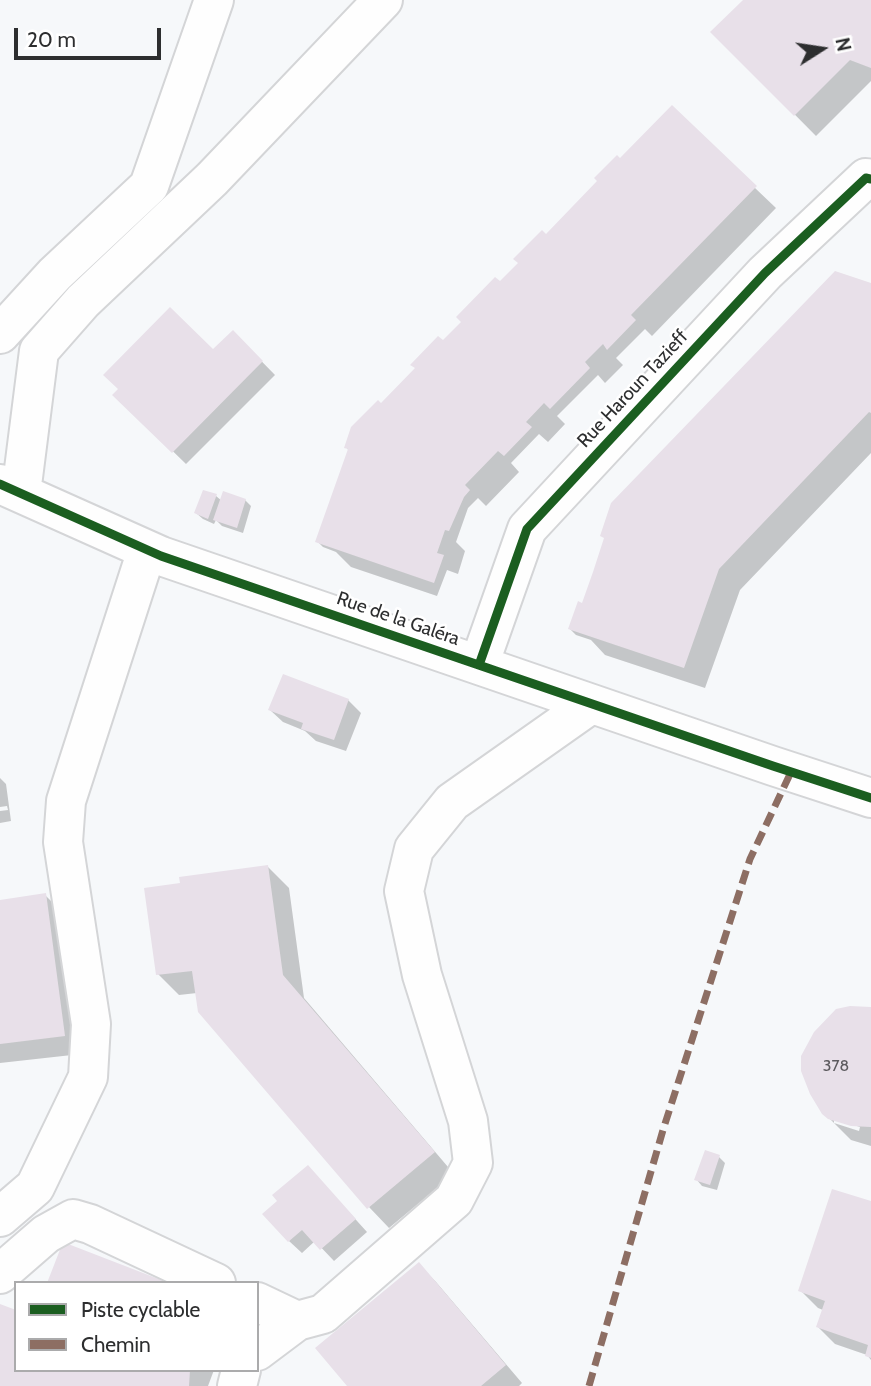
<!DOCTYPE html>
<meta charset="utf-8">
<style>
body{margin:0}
#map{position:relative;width:871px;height:1386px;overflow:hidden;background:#f6f8fa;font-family:Cabin,sans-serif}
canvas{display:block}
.legend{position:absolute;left:14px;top:1281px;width:245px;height:91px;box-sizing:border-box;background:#fff;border:2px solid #ababac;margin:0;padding:9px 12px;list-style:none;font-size:21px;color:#2d2e2f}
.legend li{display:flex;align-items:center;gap:14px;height:35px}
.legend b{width:35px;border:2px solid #ababac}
.north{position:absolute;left:787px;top:14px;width:70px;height:70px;-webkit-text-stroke:5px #fff;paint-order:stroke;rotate:78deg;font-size:19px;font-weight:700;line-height:28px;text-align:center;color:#2d2e2f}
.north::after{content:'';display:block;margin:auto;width:24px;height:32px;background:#2d2e2f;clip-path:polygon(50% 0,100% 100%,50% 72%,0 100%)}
.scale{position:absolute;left:14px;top:28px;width:147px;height:32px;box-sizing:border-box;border:4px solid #2d2e2f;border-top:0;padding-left:9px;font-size:21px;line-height:24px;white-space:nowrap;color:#2d2e2f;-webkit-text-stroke:5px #fff;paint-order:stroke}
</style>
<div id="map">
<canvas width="871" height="1386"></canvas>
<ul class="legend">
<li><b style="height:9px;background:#1b5e20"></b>Piste cyclable</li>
<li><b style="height:9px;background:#8d6e63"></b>Chemin</li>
</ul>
<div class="north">N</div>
<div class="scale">20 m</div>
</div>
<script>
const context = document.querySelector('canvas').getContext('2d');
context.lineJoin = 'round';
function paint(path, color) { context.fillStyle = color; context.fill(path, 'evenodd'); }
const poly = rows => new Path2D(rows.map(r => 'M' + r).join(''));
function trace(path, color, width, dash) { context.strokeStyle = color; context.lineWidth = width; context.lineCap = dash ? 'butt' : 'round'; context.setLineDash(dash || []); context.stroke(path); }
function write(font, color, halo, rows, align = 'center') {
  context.font = font + ' Cabin,sans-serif'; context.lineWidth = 5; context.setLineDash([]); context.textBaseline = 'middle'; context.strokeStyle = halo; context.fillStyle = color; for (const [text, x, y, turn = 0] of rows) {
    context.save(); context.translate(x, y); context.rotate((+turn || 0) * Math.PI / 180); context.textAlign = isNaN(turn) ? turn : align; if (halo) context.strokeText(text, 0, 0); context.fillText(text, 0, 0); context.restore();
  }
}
paint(poly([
 [746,0,871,0,871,81,816,136,713,32],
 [620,161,755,188,776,208,652,336,645,329,616,358,623,365,605,383,598,375,557,416,565,424,548,442,539,434,511,463,519,472,486,506,478,498,468,508,456,542,465,551,458,574,447,570,437,596,351,567,336,552,323,547,317,541,349,451,346,447,381,405],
 [871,285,871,453,740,590,705,688,605,655,591,640,576,635,570,629,582,606],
 [233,332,275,375,186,464,115,395,213,351],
 [216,496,222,501,245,500,251,506,243,533,222,526,216,520,214,524,203,519,196,513],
 [348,700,361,713,346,751,316,741,305,731,283,722,270,710],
 [0,778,6,784,11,821,0,823,0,811,8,810,7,806,0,807],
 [268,867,289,888,304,998,454,1174,389,1228,369,1207,197,993,179,995,158,974,182,884],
 [45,895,63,913,81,1054,0,1063,0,901],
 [871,1009,871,1146,851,1140,824,1113],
 [834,1119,860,1127,859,1131,834,1123],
 [719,1157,725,1163,717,1190,702,1186,696,1179],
 [320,1180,367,1232,334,1261,315,1241,302,1253,289,1241],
 [871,1203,871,1360,867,1355,835,1344,818,1327,823,1310,818,1308,800,1290],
 [419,1264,436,1282,522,1383,519,1386,349,1386],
 [0,1306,16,1370,214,1370,208,1386,0,1386]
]), '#0003');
paint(poly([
 [743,0,871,0,871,68,850,60,794,116,710,32],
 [672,105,757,186,631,315,636,320,607,350,603,344,585,362,590,368,550,409,544,403,526,422,532,427,504,456,498,451,465,485,470,490,464,497,449,531,445,530,437,553,444,555,434,583,315,542,348,449,344,448,351,427,378,400,381,403,415,368,410,365,438,336,443,340,461,322,456,317,495,277,500,281,518,263,513,259,542,230,546,234,597,181,594,178,617,155,620,158],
 [835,271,871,283,871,413,869,412,719,569,684,668,568,629,578,601,582,603,593,572,604,538,600,536,611,503],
 [170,307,213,349,233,330,263,361,172,453,112,395,118,389,103,375],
 [203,490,217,494,208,519,194,513],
 [223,491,246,499,237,528,213,520],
 [283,674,349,699,334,740,301,729,303,723,268,710],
 [268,865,283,975,435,1152,367,1209,198,1012,192,971,156,975,144,888,180,883,179,877],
 [46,893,65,1036,0,1044,0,900],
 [850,1006,871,1007,871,1127,851,1126,828,1119,822,1114,810,1094,801,1071,801,1056,814,1032,836,1009],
 [705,1150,720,1155,710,1185,694,1180],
 [308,1165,356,1219,320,1250,302,1230,288,1242,262,1214,277,1201,272,1195],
 [832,1189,871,1201,871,1358,865,1356,868,1345,816,1327,825,1301,798,1291],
 [63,1242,169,1283,47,1283],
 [419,1262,506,1365,481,1386,347,1386,315,1348],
 [0,1304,16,1310,16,1370,190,1370,189,1386,0,1386]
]), '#e8e0e9');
const minor = poly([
 [0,334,55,274,149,186,214,0],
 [0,484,161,556,773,766,871,798],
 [21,493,39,351,83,301,212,179,383,0],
 [479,665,527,529,765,273,866,178,871,179],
 [0,1217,35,1187,88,1077,91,1024,63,842,66,801,147,550],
 [0,1274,46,1234,73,1219,90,1224,216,1283],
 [257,1302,297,1321],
 [257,1351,297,1321,323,1314,454,1200,473,1163,468,1121,422,975,404,891,414,849,452,802,591,704],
 [237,1386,241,1370]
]);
trace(minor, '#d4d5d7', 42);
trace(minor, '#fefefe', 38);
trace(poly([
 [589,1386,663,1130,750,859,791,772]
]), '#8d6e63', 7, [14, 7]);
trace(poly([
 [0,484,161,556,773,766,871,798],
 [479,665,527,529,765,273,866,178,871,179]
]), '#1b5e20', 9);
write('16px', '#5c5a5e', null, [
 ["378",836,1066]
]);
write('19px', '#2d2e2f', '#fff', [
 ["Rue Haroun Tazieff",633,389,-47],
 ["Rue de la Galéra",398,619,19]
]);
</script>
